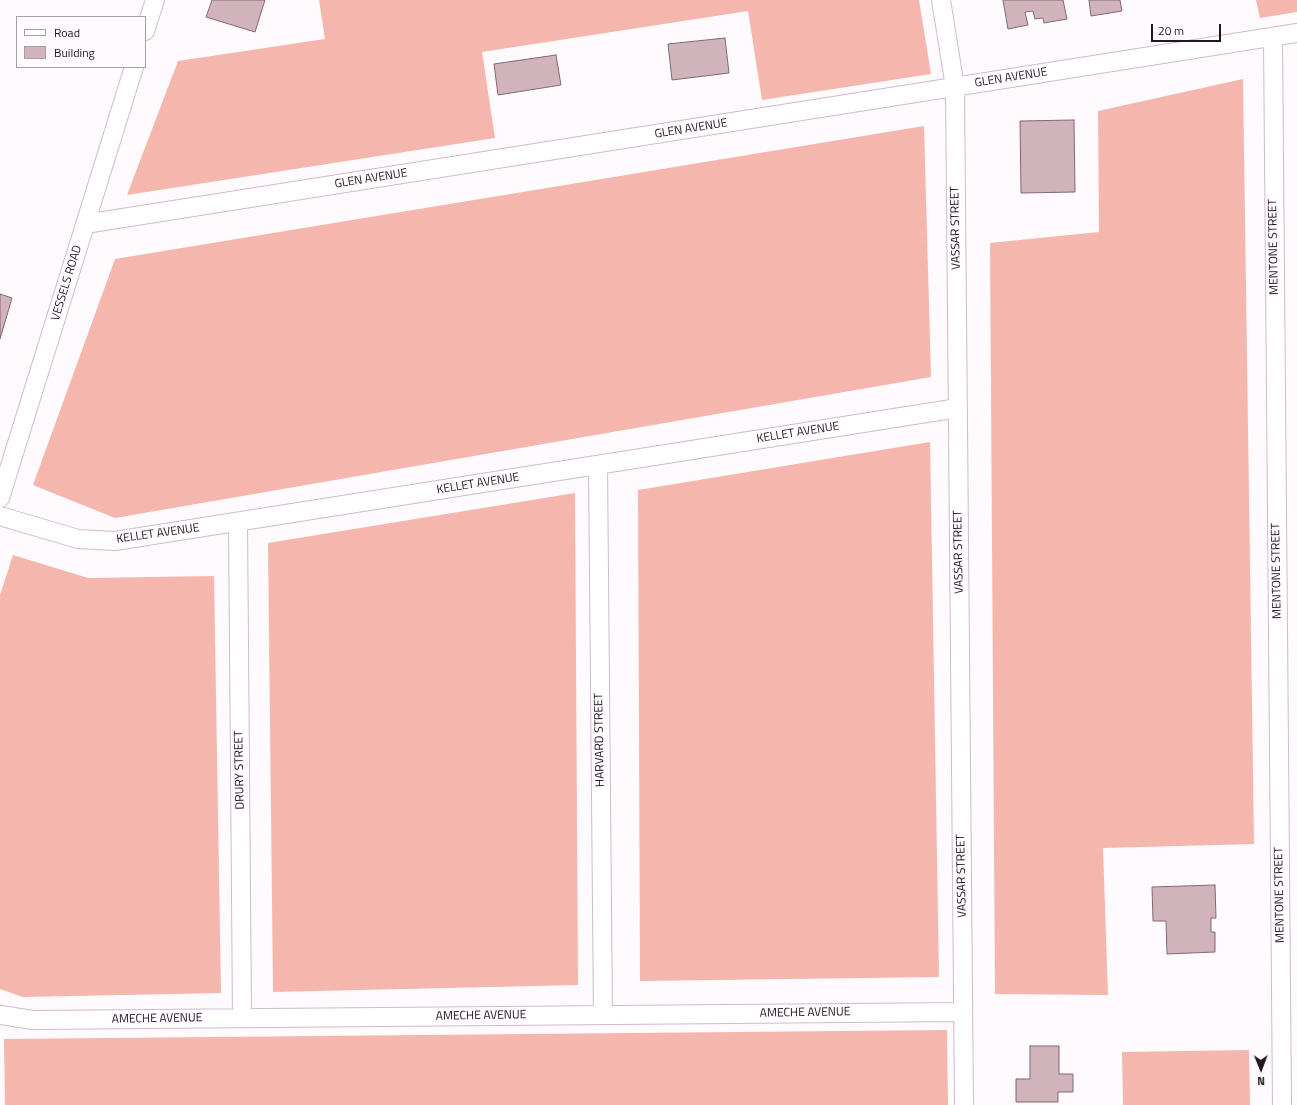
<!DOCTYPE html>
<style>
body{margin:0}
#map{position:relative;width:1297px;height:1105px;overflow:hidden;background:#fffafe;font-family:"Titillium Web",sans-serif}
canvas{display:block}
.legend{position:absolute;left:16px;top:16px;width:130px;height:52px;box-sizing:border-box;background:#fffafe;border:1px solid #a59fa5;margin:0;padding:5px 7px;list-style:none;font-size:12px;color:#1f171f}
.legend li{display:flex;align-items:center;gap:8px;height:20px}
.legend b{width:20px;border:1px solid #a59fa5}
.north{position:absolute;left:1241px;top:1049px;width:40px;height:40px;-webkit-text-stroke:3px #fffafe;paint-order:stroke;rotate:179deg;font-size:11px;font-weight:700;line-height:16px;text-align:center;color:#1f171f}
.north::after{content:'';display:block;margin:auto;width:14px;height:18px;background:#1f171f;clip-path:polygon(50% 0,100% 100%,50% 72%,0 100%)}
.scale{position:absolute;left:1151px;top:24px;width:70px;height:18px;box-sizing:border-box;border:2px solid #1f171f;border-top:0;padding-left:5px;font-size:12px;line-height:14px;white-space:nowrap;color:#1f171f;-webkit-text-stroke:3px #fffafe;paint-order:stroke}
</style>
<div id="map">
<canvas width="1297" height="1105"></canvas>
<ul class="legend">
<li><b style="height:5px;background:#fff"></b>Road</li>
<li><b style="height:11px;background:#d1b3bc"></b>Building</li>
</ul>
<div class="north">N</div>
<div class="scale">20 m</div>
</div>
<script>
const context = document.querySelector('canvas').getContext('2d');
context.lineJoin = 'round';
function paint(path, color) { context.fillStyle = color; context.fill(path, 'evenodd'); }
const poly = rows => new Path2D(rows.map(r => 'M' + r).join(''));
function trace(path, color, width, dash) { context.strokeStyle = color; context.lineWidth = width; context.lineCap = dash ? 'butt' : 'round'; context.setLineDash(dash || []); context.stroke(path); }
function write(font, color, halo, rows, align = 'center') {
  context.font = font + ' "Titillium Web",sans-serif'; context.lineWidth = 3.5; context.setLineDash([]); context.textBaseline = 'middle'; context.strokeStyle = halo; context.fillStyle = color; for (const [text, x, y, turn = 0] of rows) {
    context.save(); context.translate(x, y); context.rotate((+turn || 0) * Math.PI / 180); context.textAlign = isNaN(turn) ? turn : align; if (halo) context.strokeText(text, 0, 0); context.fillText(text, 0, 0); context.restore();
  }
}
paint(poly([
 [319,0,919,0,931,74,762,100,748,11,482,52,495,138,127,195,178,61,325,39],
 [1256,0,1297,0,1297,12,1260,18],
 [1243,79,1254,844,1103,848,1108,995,995,994,990,243,1099,232,1098,111],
 [924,126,931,377,115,518,33,485,115,259],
 [930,442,939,977,640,981,638,490],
 [575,493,578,985,273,992,268,543],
 [13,555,88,578,214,576,221,993,23,997,0,989,0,595],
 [947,1030,948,1105,5,1105,4,1039],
 [1249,1050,1250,1105,1123,1105,1122,1052]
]), '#f5b6ad');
const building = poly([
 [212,0,265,0,255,32,206,17,212,0],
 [1003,0,1063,0,1067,19,1044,23,1043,18,1035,19,1033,11,1025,12,1028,25,1008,29,1003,0],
 [1089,0,1120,0,1122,11,1091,16,1089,0],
 [725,38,729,73,672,80,668,44,725,38],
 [556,55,561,85,498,95,494,64,556,55],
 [1074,120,1075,192,1021,193,1020,121,1074,120],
 [0,294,12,298,0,339,0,294],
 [1215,885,1216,918,1211,918,1211,932,1215,932,1215,952,1167,954,1166,921,1153,921,1152,887,1215,885],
 [1030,1046,1059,1046,1059,1074,1073,1074,1073,1092,1058,1092,1058,1102,1016,1102,1016,1079,1030,1079,1030,1046]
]);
paint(building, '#d1b3bc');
trace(building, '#836871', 1);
const minor = poly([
 [941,0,955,87,964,1105],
 [145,31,155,0],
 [1273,37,1282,1105],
 [85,224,1297,33],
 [598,465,603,1015],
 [0,498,134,67],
 [0,516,78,539,115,541,958,408],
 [238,522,242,1018],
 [0,1015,33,1020,963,1012]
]);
trace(minor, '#cfbace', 20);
trace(minor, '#fff', 18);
write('12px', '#1f171f', '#fffafe', [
 ["GLEN AVENUE",1011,78,-9],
 ["GLEN AVENUE",691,129,-9],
 ["GLEN AVENUE",371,179,-9],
 ["VASSAR STREET",956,228,-91],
 ["MENTONE STREET",1274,247,-91],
 ["VESSELS ROAD",67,283,-73],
 ["KELLET AVENUE",798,433,-9],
 ["KELLET AVENUE",478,484,-9],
 ["KELLET AVENUE",158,534,-8],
 ["VASSAR STREET",959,552,-91],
 ["MENTONE STREET",1277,571,-91],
 ["HARVARD STREET",600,740,-91],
 ["DRURY STREET",240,770,-91],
 ["VASSAR STREET",962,876,-91],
 ["MENTONE STREET",1280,895,-91],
 ["AMECHE AVENUE",805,1013,-1],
 ["AMECHE AVENUE",481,1016,-1],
 ["AMECHE AVENUE",157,1019,-1]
]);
</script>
